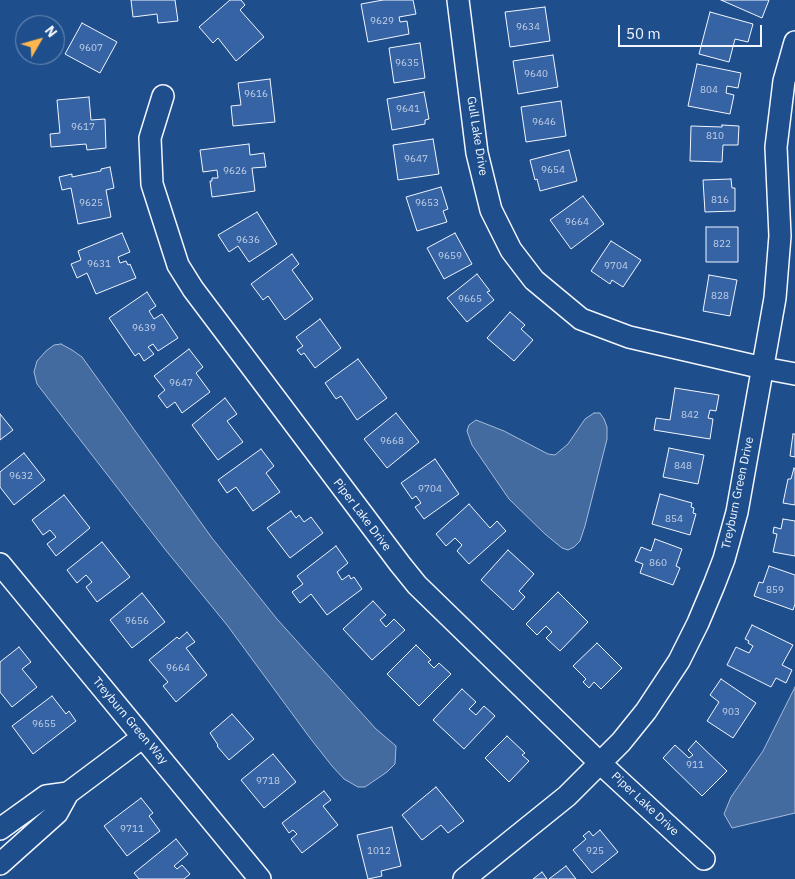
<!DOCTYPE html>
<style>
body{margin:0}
#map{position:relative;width:795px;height:879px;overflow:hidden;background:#1f4e8c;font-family:"IBM Plex Sans",sans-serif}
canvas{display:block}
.north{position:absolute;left:15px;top:15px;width:50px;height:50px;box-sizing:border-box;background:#1f4e8c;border:1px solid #7391ba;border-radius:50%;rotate:52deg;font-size:14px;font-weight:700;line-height:20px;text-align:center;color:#f2f6ff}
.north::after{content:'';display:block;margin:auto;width:18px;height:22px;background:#ffb74d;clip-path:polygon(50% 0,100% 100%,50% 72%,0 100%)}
.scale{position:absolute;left:618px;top:25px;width:144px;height:22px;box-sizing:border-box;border:2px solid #f2f6ff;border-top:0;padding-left:6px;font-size:15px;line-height:18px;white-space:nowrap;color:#f2f6ff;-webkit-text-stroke:4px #1f4e8c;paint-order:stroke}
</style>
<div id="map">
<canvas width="795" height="879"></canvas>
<div class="north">N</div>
<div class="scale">50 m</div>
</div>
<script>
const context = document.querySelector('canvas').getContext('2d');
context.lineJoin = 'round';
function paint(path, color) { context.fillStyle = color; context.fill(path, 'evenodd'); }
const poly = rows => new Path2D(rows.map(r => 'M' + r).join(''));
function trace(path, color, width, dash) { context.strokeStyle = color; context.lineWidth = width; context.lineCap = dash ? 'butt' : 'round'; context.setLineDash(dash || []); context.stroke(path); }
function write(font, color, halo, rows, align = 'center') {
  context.font = font + ' "IBM Plex Sans",sans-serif'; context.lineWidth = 4; context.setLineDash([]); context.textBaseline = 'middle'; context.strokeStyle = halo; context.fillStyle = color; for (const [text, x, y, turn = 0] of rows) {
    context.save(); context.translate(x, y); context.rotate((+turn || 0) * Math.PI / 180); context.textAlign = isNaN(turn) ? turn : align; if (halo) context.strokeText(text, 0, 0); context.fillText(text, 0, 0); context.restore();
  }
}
const water = poly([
 [61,344,72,350,82,357,212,538,277,619,376,729,396,746,395,764,387,772,365,787,358,787,344,779,332,766,310,738,227,625,164,548,37,384,34,372,37,361,46,351,54,345,61,344],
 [594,413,600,413,604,419,607,427,607,439,585,526,580,541,574,547,568,550,562,548,545,534,509,499,472,445,467,431,469,425,476,420,504,431,548,454,555,455,568,444,585,419,594,413],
 [795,687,795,813,732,828,724,814,731,797,763,751,795,687]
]);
paint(water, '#446ba0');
trace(water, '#a8bbd7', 1);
const building = poly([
 [131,0,175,0,178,21,158,23,157,14,133,17,131,0],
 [230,0,241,0,245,5,240,10,264,37,236,61,218,38,213,43,199,27,230,0],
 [383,0,413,0,416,14,399,17,400,22,407,21,409,34,368,42,361,4,383,0],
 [721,0,769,0,762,18,721,0],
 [545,7,550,41,510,47,505,12,545,7],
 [710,12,753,24,748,42,735,39,729,62,699,54,710,12],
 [82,23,117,42,100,73,65,54,82,23],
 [420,43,425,78,394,83,389,48,420,43],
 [553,55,558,87,518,94,513,61,553,55],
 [697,64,741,73,738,88,727,86,726,93,734,95,730,114,688,106,697,64],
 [270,79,275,122,233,126,231,106,241,105,238,83,270,79],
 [424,92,429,119,425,120,425,124,392,130,387,99,424,92],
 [89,97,91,120,105,119,106,148,87,150,86,144,51,147,50,134,60,133,57,100,89,97],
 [561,101,566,136,526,142,521,107,561,101],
 [722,125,739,126,738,145,723,145,722,162,690,161,691,126,722,127,722,125],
 [433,139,439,174,398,180,393,145,433,139],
 [249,144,250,155,264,153,266,167,252,168,255,191,212,197,210,181,212,181,212,178,218,178,217,170,203,172,200,150,249,144],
 [569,150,577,181,540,191,537,179,535,180,530,160,569,150],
 [110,167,114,188,106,190,111,217,78,224,71,188,62,190,59,177,72,174,72,177,101,171,101,169,110,167],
 [731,179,732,188,735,188,735,211,705,212,703,180,731,179],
 [441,187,448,209,443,211,447,222,417,231,406,197,441,187],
 [583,196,604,224,571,249,550,220,583,196],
 [257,212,277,244,249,262,238,246,229,252,218,235,257,212],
 [706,227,738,227,738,262,706,262,706,227],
 [122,233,130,252,118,257,120,263,126,261,128,265,130,264,136,278,96,294,87,273,77,278,71,264,81,260,78,251,122,233],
 [455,233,472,264,444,279,427,248,455,233],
 [611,241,641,260,623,287,612,280,610,284,591,271,611,241],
 [292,254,299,264,292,270,313,299,285,320,268,296,263,300,251,284,292,254],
 [477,274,490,291,487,292,494,300,467,322,447,298,477,274],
 [709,275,737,280,730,316,703,311,709,275],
 [147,292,156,306,149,311,154,319,162,314,178,338,158,351,153,344,148,347,154,354,144,361,139,353,135,356,109,318,147,292],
 [510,312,525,325,521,329,533,340,514,361,487,338,510,312],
 [320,319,341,348,315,368,304,353,301,355,297,350,303,346,296,337,320,319],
 [189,349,203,367,196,373,210,392,182,413,175,402,167,408,158,396,165,390,154,376,189,349],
 [358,359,387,398,357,420,341,396,336,399,325,383,358,359],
 [675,388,719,395,716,411,710,410,708,418,713,419,710,439,654,430,656,418,670,420,675,388],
 [225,398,237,414,227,421,243,442,218,460,192,425,225,398],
 [396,413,419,442,387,468,364,439,396,413],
 [0,414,13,430,0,440,0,414],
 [793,434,795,434,795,457,790,456,793,434],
 [669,448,704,455,698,484,663,477,669,448],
 [261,449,274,466,266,473,280,492,253,511,236,487,227,493,218,480,261,449],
 [24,453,45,480,14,505,0,487,0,472,24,453],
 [435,459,459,494,424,519,415,507,421,503,416,496,412,499,401,483,435,459],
 [794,468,795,469,795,505,783,503,788,479,791,479,794,468],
 [660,494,692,503,691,507,694,508,693,513,696,514,690,535,652,524,660,494],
 [64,495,90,528,56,556,47,544,56,537,50,530,43,535,32,520,64,495],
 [469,504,490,528,497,521,506,531,469,564,457,551,462,545,455,538,446,546,436,534,469,504],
 [291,511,296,518,299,515,304,522,311,517,323,533,290,558,267,528,291,511],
 [783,519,795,521,795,556,773,552,777,534,773,533,774,527,781,529,783,519],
 [655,539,682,549,676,566,680,568,673,585,640,573,643,564,635,561,641,547,651,551,655,539],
 [102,542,130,577,97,602,86,587,92,582,86,575,77,583,67,570,102,542],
 [336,546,348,563,337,572,342,580,349,575,351,579,354,577,362,589,327,615,311,594,300,603,292,592,303,584,297,576,336,546],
 [508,550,534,574,519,591,525,597,513,610,481,580,508,550],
 [769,566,795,575,795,604,793,610,754,596,759,582,763,583,769,566],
 [558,592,588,622,560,651,546,638,552,632,546,626,537,635,526,624,558,592],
 [142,593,165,622,132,648,110,620,142,593],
 [373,601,386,615,380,620,386,627,394,619,405,630,372,660,343,629,373,601],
 [752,625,793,645,782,665,792,670,786,683,776,678,771,687,727,665,736,647,749,653,753,646,748,643,749,641,745,639,752,625],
 [187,632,195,642,186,648,207,675,176,702,163,686,168,682,149,660,177,637,179,639,187,632],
 [597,643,622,668,601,689,594,682,589,688,583,682,586,679,573,666,597,643],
 [416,645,431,660,428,662,434,668,439,663,451,674,419,706,387,674,416,645],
 [19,647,31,662,22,669,37,687,12,707,0,692,0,662,19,647],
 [721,679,756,703,733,738,707,721,719,702,710,695,721,679],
 [462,689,476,702,469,709,476,715,484,706,495,716,464,749,433,720,462,689],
 [52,696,66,714,69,711,76,721,33,754,12,726,52,696],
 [232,714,254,739,229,760,217,746,218,745,210,733,232,714],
 [507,736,525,753,522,755,529,761,509,782,485,758,507,736],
 [696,741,727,771,702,796,663,758,675,745,689,758,693,755,688,750,696,741],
 [273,754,296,782,264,808,241,780,273,754],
 [436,787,464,821,448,833,441,825,422,840,402,815,436,787],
 [324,791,331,800,323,806,338,825,302,853,291,839,297,834,293,830,289,833,282,823,324,791],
 [141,798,153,813,149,816,160,831,127,856,104,826,141,798],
 [392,827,401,866,381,871,382,876,368,879,357,835,392,827],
 [600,830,618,852,592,873,573,850,586,839,583,836,589,831,593,836,600,830],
 [176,839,188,854,174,866,177,869,182,865,190,874,184,879,139,879,134,873,176,839],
 [566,866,576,879,549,879,566,866],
 [542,872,547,879,533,879,542,872]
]);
paint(building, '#3563a3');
trace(building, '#f2f6ff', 1);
const minor = poly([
 [458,0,477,153,491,210,511,250,534,280,581,319,629,337,763,368,795,374],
 [163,96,150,138,152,184,178,265,193,289,400,564,417,585,601,764,704,859],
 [0,564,260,879],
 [0,829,46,796,68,793],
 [0,864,57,813,68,793,143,737],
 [464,879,567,796,621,742,646,711,679,661,698,623,714,585,724,559,737,512,775,298,780,236,776,147,784,81,795,42]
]);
trace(minor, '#f2f6ff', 24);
trace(minor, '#1f4e8c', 21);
write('10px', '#c3d1e8', null, [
 ["9629",382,21],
 ["9634",528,27],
 ["9607",91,48],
 ["9635",407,63],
 ["9640",536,74],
 ["804",709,90],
 ["9616",256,94],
 ["9641",408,109],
 ["9646",544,122],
 ["9617",83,127],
 ["810",715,136],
 ["9647",416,159],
 ["9654",553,170],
 ["9626",235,171],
 ["816",720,200],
 ["9625",91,203],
 ["9653",427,203],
 ["9664",577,222],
 ["9636",248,240],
 ["822",722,244],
 ["9659",450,256],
 ["9631",99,264],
 ["9704",616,266],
 ["828",720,296],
 ["9665",470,299],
 ["9639",144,328],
 ["9647",181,383],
 ["842",690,415],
 ["9668",392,441],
 ["848",683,466],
 ["9632",21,476],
 ["9704",430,489],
 ["854",674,519],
 ["860",658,563],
 ["859",775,590],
 ["9656",137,621],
 ["9664",178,668],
 ["903",731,712],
 ["9655",44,724],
 ["911",695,765],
 ["9718",268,781],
 ["9711",132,829],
 ["1012",379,851],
 ["925",595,851]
]);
write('12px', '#f2f6ff', '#1f4e8c', [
 ["Gull Lake Drive",477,136,81],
 ["Treyburn Green Drive",738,493,-78],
 ["Piper Lake Drive",362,515,53],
 ["Treyburn Green Way",130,721,50],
 ["Piper Lake Drive",645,804,43]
]);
</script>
